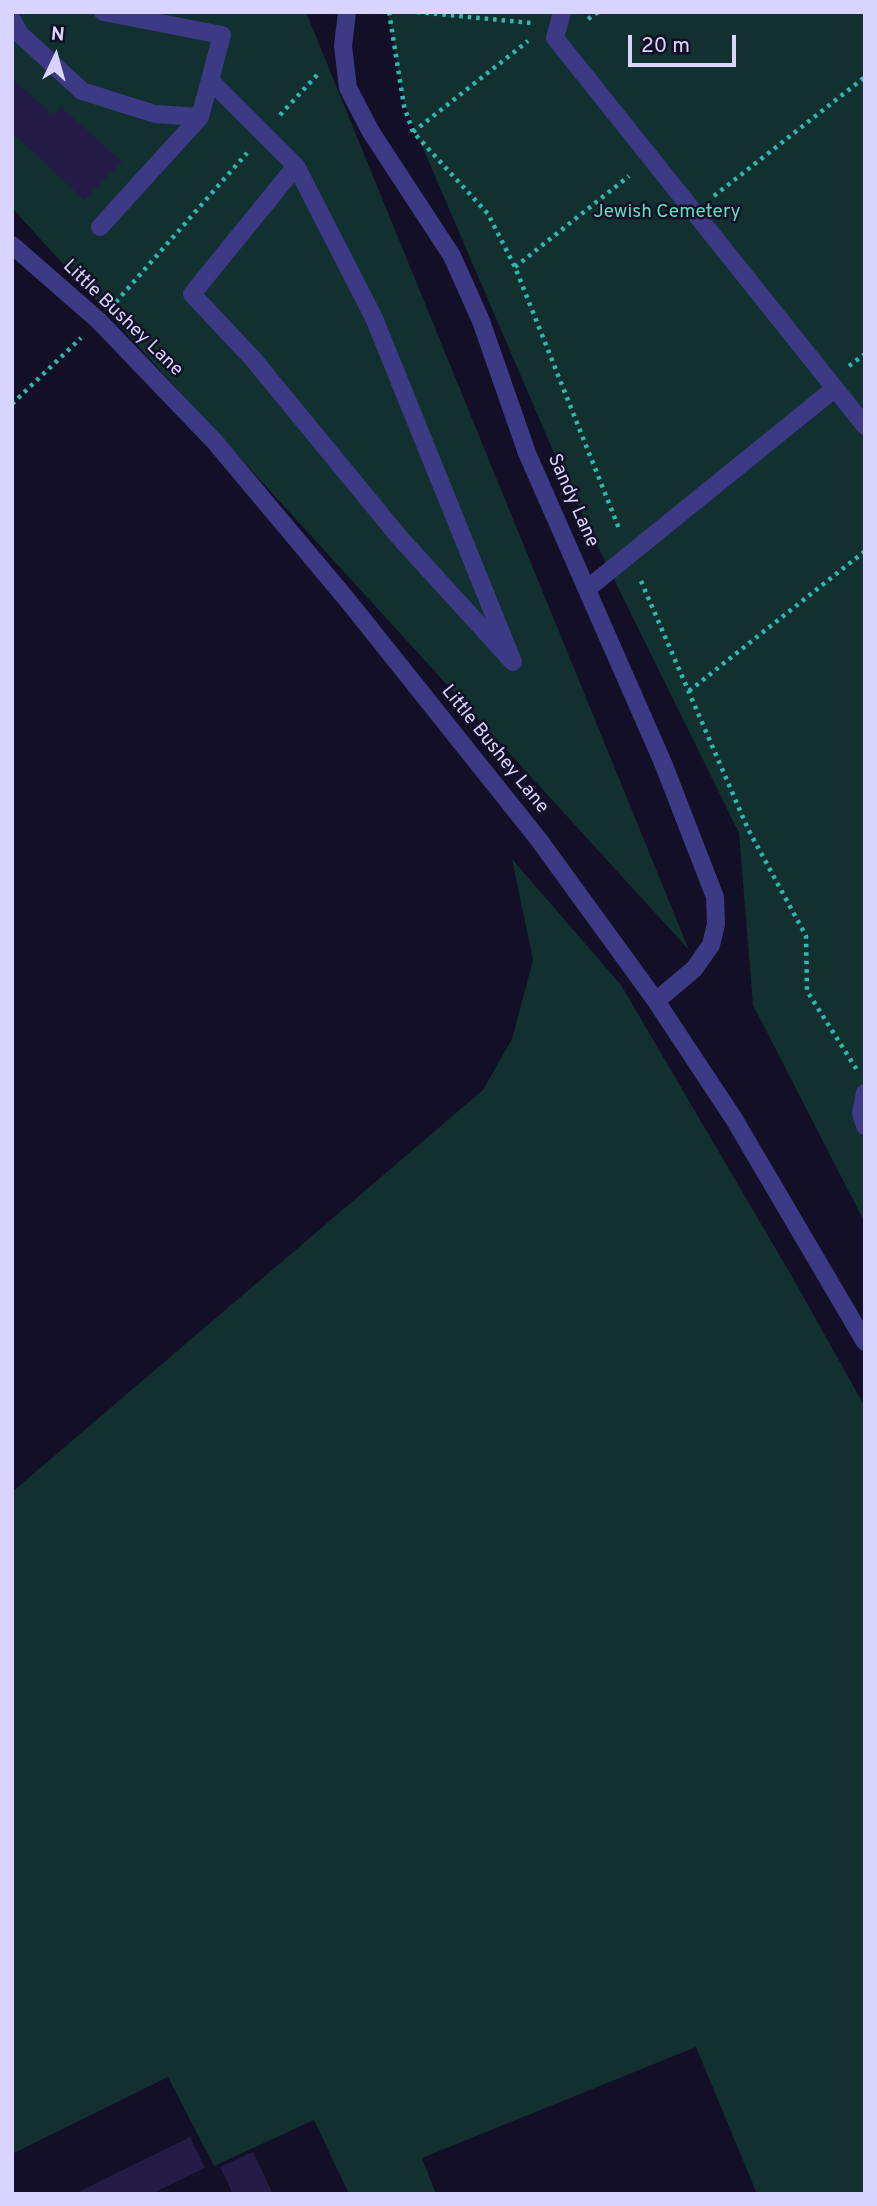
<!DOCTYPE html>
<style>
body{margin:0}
#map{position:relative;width:877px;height:2206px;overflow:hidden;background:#130f26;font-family:Overpass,sans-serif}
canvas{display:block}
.frame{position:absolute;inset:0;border:14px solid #d9d4ff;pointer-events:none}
.north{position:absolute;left:21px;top:21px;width:70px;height:70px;-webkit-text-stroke:5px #130f26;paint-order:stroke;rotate:5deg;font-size:19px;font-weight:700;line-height:28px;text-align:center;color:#d9d4ff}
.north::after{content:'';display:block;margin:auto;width:24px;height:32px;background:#d9d4ff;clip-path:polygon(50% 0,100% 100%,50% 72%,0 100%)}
.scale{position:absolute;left:628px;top:35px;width:108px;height:32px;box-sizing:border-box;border:4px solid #d9d4ff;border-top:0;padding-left:9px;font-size:21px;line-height:24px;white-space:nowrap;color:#d9d4ff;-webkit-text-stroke:5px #130f26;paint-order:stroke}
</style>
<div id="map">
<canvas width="877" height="2206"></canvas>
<div class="frame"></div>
<div class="north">N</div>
<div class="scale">20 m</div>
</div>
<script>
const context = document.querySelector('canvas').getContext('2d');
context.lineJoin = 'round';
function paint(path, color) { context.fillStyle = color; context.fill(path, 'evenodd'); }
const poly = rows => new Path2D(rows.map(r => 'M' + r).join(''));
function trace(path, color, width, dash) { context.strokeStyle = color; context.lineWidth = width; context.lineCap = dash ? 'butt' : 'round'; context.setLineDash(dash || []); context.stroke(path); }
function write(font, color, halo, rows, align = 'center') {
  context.font = font + ' Overpass,sans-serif'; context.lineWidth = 5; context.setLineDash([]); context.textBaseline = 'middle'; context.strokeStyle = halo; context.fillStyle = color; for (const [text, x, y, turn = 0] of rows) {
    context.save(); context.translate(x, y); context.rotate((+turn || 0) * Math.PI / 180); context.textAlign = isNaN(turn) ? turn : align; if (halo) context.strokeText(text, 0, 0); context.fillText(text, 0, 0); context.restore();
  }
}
paint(poly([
 [12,12,306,12,689,950,12,208],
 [388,12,865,12,865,1223,753,1005,739,833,569,488,404,104],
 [512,859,621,985,794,1280,865,1407,865,2194,757,2194,696,2047,422,2158,436,2194,349,2194,314,2120,214,2166,168,2077,12,2154,12,1492,483,1090,512,1039,533,960]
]), '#12302f');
paint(poly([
 [12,79,53,115,61,107,122,162,84,200,12,132],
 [190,2137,205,2168,151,2194,74,2194],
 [253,2152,273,2194,233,2194,220,2167]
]), '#241b47');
trace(poly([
 [389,12,404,106,413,132,488,214,515,267,620,531],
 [417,12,531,23],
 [588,19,598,12],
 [280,115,319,73],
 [413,132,528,41],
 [714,196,865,77],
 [515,267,629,176],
 [116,302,247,153],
 [849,366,865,354],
 [12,404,81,338],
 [641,581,748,829,806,936,807,991,857,1070],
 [689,691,865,551]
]), '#2fb8b0', 4.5, [3.5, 5]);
trace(poly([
 [347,12,343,46,348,88,371,132,452,256,481,321,527,453,663,763,715,897,716,924,711,945,694,969,656,1001],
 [562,12,555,38,865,426],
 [12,20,20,34,82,91,155,114,200,117,222,35,103,12],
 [210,80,296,166,374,318,513,662,400,538,253,359,192,294,296,166],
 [100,227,200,117],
 [12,245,99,321,215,442,349,602,539,840,656,1001,734,1119,865,1342],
 [587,589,834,389],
 [865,1093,861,1113,865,1126]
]), '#3d3a85', 18);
write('19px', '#5fe0c0', '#130f26', [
 ["Jewish Cemetery",667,213]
]);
write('19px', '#d9d4ff', '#130f26', [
 ["Little Bushey Lane",122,319,44],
 ["Sandy Lane",572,501,66],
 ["Little Bushey Lane",494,750,51]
]);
</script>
